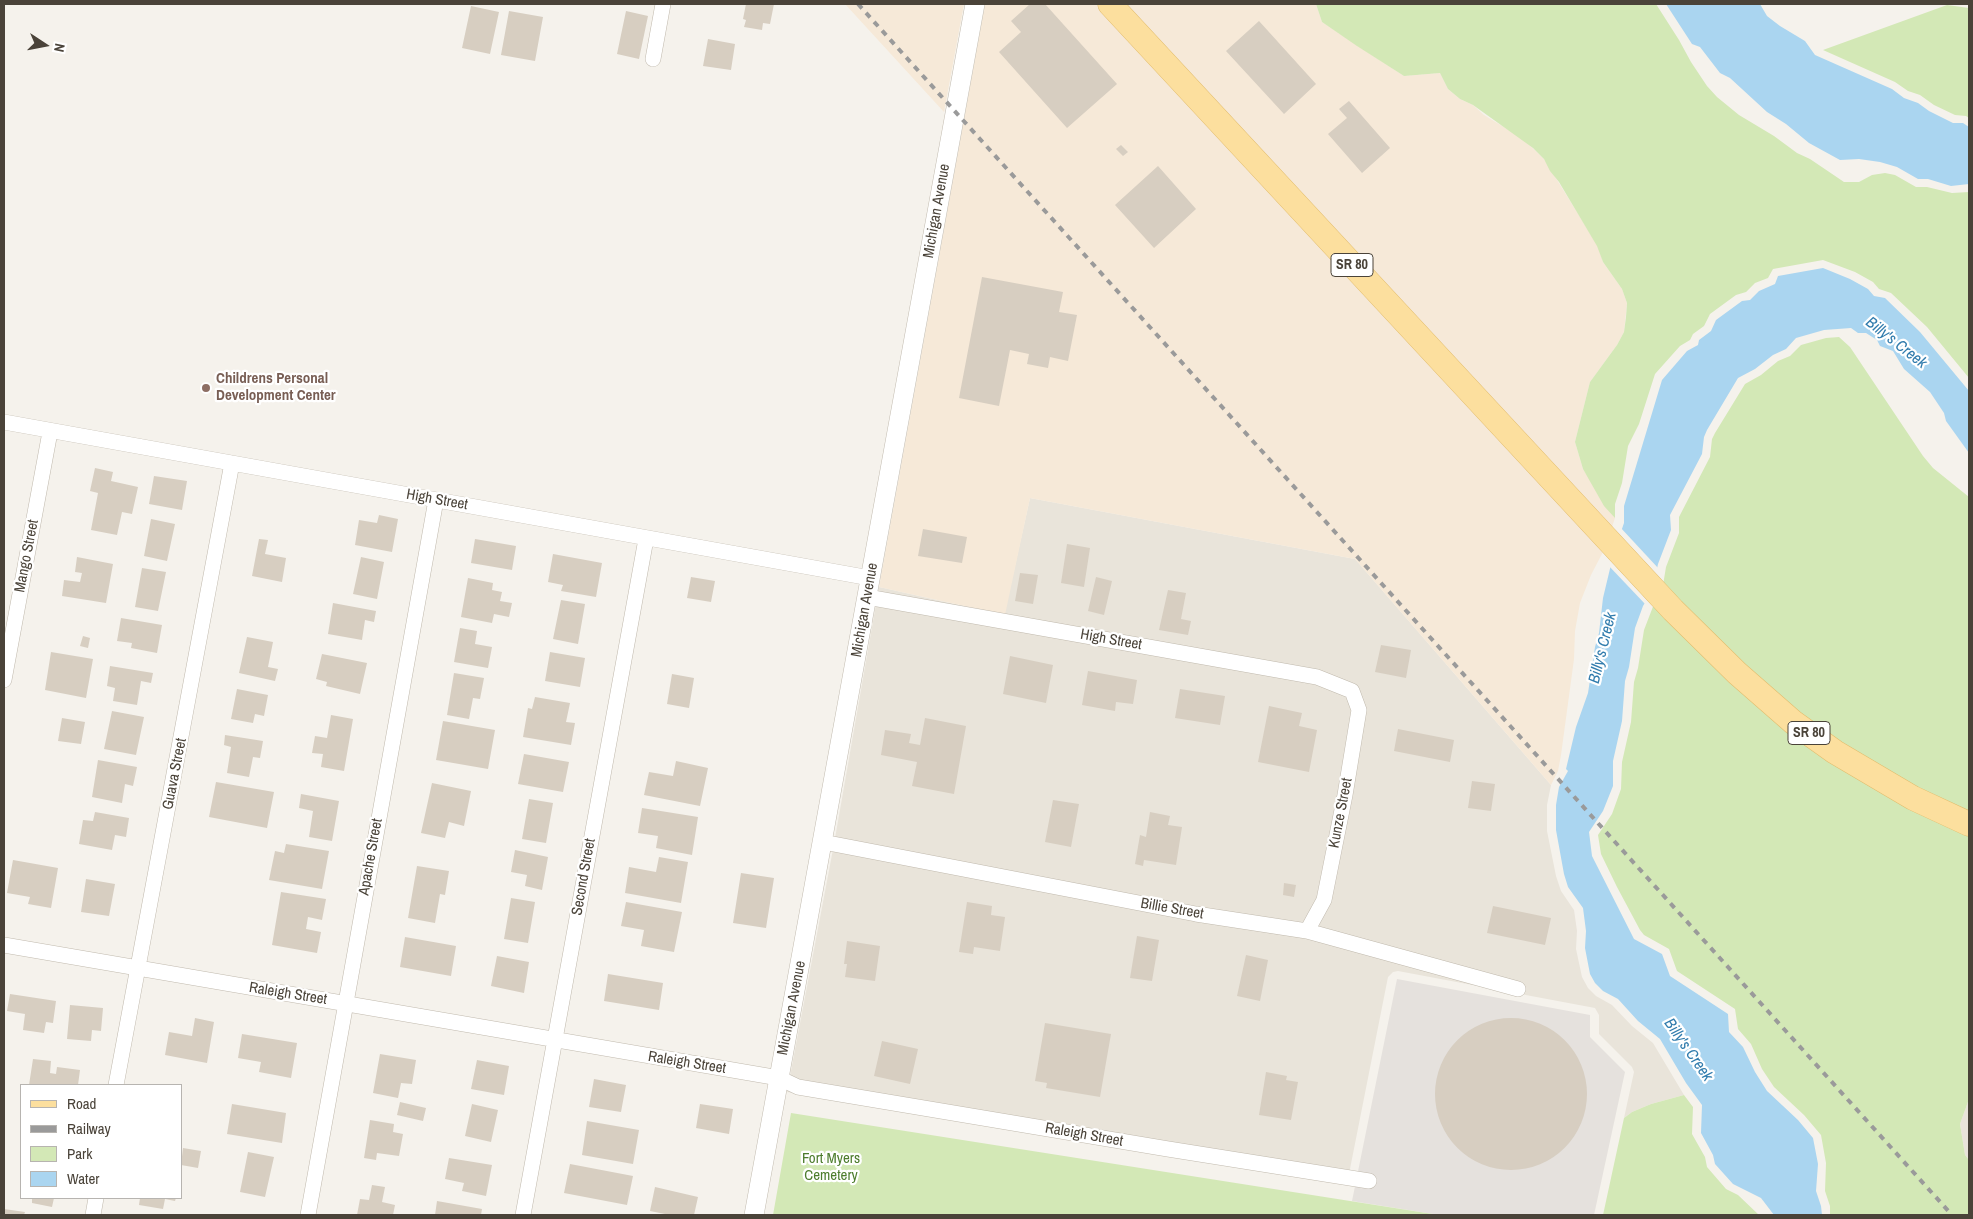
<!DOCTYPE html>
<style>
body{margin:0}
#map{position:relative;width:1973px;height:1219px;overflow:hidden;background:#f5f2ec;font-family:"Archivo Narrow",sans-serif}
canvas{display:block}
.frame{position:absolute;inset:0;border:5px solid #4a4339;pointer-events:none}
.legend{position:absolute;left:20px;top:1084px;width:162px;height:115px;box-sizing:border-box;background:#fff;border:1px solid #b7b4b0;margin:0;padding:6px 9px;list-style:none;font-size:15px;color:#4a4339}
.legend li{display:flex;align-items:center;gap:10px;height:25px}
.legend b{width:25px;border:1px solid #b7b4b0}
.north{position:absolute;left:20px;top:20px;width:50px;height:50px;-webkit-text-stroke:4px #fff;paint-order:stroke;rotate:101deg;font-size:14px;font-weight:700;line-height:20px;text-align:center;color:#4a4339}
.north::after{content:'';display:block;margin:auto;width:18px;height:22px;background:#4a4339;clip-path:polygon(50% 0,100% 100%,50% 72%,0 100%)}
</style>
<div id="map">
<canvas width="1973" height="1219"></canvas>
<div class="frame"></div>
<ul class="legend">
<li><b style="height:6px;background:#fcdf9e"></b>Road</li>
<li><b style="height:6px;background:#9a9a9a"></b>Railway</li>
<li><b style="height:14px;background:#d3e8b6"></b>Park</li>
<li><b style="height:14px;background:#aad5f0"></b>Water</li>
</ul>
<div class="north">N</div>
</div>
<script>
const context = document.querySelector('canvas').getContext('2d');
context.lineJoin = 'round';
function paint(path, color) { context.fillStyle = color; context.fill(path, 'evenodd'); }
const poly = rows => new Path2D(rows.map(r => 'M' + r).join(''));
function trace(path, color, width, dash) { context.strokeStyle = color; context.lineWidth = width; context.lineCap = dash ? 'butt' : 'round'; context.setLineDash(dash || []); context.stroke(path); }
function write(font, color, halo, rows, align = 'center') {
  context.font = font + ' "Archivo Narrow",sans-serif'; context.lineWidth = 4.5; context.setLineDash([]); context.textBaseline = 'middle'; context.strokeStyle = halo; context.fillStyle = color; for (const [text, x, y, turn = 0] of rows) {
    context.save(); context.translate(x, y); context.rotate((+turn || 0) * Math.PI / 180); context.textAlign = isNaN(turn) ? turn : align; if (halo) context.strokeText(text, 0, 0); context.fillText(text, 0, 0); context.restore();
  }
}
paint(poly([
 [1030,498,1355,559,1551,785,1547,805,1547,831,1556,876,1561,891,1574,910,1577,931,1576,949,1582,977,1588,988,1596,996,1612,1005,1632,1026,1653,1043,1684,1095,1651,1104,1632,1112,1624,1118,1634,1072,1632,1067,1599,1034,1599,1015,1595,1008,1398,971,1393,972,1388,977,1347,1184,787,1092,834,844,879,587,1004,615],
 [1969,1099,1969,1160,1965,1155,1960,1124]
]), '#e9e4da');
paint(poly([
 [845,4,964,4,944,112],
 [985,4,1097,4,1604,550,1591,575,1580,603,1575,631,1574,659,1561,755,1558,771,1551,785,1355,559,1030,498,1005,615,879,587],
 [1123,4,1316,4,1322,22,1404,76,1440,73,1448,89,1460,99,1473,105,1484,115,1522,138,1544,159,1598,246,1603,262,1622,289,1627,303,1624,332,1617,345,1590,382,1575,442,1583,469,1615,518,1611,530]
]), '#f6e9d8');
paint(poly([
 [1397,979,1590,1015,1590,1037,1625,1072,1594,1215,1439,1215,1352,1201]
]), '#e5e1dd');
paint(poly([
 [1316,4,1656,4,1679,40,1691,62,1707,86,1717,97,1739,115,1774,136,1797,153,1810,159,1844,182,1859,182,1872,175,1885,173,1895,175,1916,187,1927,187,1952,193,1969,192,1969,378,1927,327,1891,293,1879,289,1873,282,1855,272,1823,260,1773,269,1768,278,1755,283,1746,292,1736,295,1710,314,1704,326,1693,334,1690,340,1680,346,1655,374,1639,424,1628,446,1622,483,1615,504,1615,518,1604,506,1583,469,1575,442,1590,382,1617,345,1624,332,1626,317,1627,303,1622,289,1603,262,1597,246,1559,182,1550,171,1544,159,1533,148,1473,105,1460,99,1448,89,1440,73,1404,76,1357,46,1322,22],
 [1947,5,1969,8,1969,118,1966,116,1955,115,1934,105,1920,95,1908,91,1895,82,1823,50],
 [1839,337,1850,347,1923,456,1933,468,1969,497,1969,814,1878,768,1800,715,1744,667,1663,585,1666,567,1679,533,1679,517,1710,457,1712,439,1715,433,1745,384,1761,375,1778,361,1790,356,1801,345,1826,338],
 [1654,604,1672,623,1969,834,1969,1099,1960,1124,1965,1155,1969,1160,1969,1215,1830,1215,1830,1206,1825,1191,1826,1163,1821,1135,1804,1115,1774,1087,1762,1069,1751,1044,1738,1029,1735,1009,1677,971,1669,949,1644,935,1640,930,1617,887,1601,854,1598,835,1612,814,1621,789,1622,762,1631,722,1634,682,1638,668,1644,630],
 [1684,1095,1693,1107,1692,1134,1705,1157,1707,1167,1726,1189,1738,1195,1759,1215,1603,1215,1624,1118,1632,1112,1651,1104],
 [791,1113,1439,1215,773,1215]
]), '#d3e8b6');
paint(poly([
 [1666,4,1760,4,1767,16,1780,26,1805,41,1815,55,1892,89,1904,98,1918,103,1929,111,1953,123,1963,123,1969,127,1969,184,1951,186,1928,179,1918,179,1897,167,1880,162,1859,159,1840,160,1809,143,1786,124,1767,112,1730,78,1720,73,1700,47,1692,44],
 [1823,268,1850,279,1868,289,1874,296,1885,298,1920,332,1969,391,1969,453,1946,421,1944,413,1930,392,1904,369,1893,351,1880,346,1877,340,1866,333,1858,333,1851,328,1824,330,1796,338,1786,349,1773,355,1755,369,1738,378,1707,430,1704,437,1702,454,1670,515,1671,530,1658,564,1652,591,1643,606,1635,628,1629,667,1625,681,1622,721,1613,761,1613,786,1603,811,1589,832,1592,856,1634,939,1662,954,1670,976,1728,1014,1729,1032,1743,1047,1755,1072,1767,1091,1798,1120,1813,1138,1818,1164,1816,1191,1821,1206,1822,1215,1774,1215,1761,1198,1733,1184,1715,1164,1713,1155,1701,1133,1702,1105,1686,1083,1660,1039,1638,1021,1618,999,1603,991,1595,983,1590,974,1585,948,1586,931,1583,908,1568,887,1564,874,1556,830,1556,805,1559,787,1568,771,1566,769,1576,727,1588,693,1595,647,1599,633,1603,598,1614,552,1624,523,1624,506,1662,380,1687,351,1698,345,1699,340,1711,331,1716,320,1742,301,1750,300,1759,291,1775,284,1778,276]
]), '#aad5f0');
paint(poly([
 [1620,527,1659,569,1655,592,1646,605,1608,565]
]), '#f5f2ec');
paint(poly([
 [746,4,774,4,770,24,763,23,762,30,744,27,746,20,743,19],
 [1030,4,1045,4,1117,84,1067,128,999,52,1021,32,1011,21],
 [471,6,499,12,490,54,462,48],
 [509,11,543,17,535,61,501,55],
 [626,11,648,16,639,59,617,54],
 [1259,21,1316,84,1284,114,1226,51],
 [708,39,735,44,731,70,703,66],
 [1349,101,1390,148,1362,173,1328,134,1347,118,1339,109],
 [1121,145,1128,152,1123,156,1116,149],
 [1158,166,1196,209,1154,248,1115,205],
 [982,277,1063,292,1059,312,1077,315,1068,361,1050,357,1048,368,1027,364,1029,354,1010,350,999,406,959,398],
 [95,468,113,472,111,481,138,487,132,514,122,512,117,535,91,530,98,493,90,491],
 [154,476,187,481,182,510,149,504],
 [379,515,398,519,392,552,355,545,359,520,377,523],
 [151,519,175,524,167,561,144,556],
 [923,529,967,537,962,563,918,556],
 [259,539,268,540,265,554,286,558,282,582,252,576],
 [475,539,516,546,512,570,471,563],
 [1067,544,1090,548,1084,587,1061,583],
 [553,554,602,563,596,597,561,591,563,585,548,582],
 [77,557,113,564,106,603,62,596,64,580,80,582,82,573,75,572],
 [361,557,384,562,377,599,353,594],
 [142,568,166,572,158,611,135,607],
 [1020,573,1038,575,1033,604,1015,601],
 [691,577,715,581,711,602,687,598],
 [1096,577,1112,581,1104,615,1088,611],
 [468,578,493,583,492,590,502,592,500,601,512,603,509,617,494,614,492,623,461,617],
 [1168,590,1186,593,1181,619,1191,621,1188,635,1159,630],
 [561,600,585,604,578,644,553,639],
 [333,603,376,611,374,622,365,620,362,640,328,634],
 [121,618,162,625,157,653,131,648,132,643,117,641],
 [460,628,477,631,475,644,492,647,488,668,454,662],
 [83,636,90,638,88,648,80,646],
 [247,637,273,642,268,667,278,669,275,681,239,673],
 [1381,645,1411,650,1406,678,1375,672],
 [51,652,93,659,86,698,45,690],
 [550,652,585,658,580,687,545,681],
 [322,654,367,663,360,694,326,686,327,682,316,679],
 [1010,656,1053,665,1046,703,1003,694],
 [110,666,153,673,151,683,141,681,137,705,113,701,115,688,107,686],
 [1088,671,1137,680,1133,704,1116,702,1115,711,1082,705],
 [454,673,484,678,480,699,473,698,469,719,447,715],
 [672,674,694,678,689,708,667,704],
 [237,689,268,695,264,716,255,714,253,723,231,719],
 [1180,689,1225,696,1220,725,1175,718],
 [535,697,570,703,566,722,575,723,571,745,523,737,528,708,532,709],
 [1269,706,1302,713,1299,726,1317,730,1309,772,1258,762],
 [112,711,144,717,136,755,104,749],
 [331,715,353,719,344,771,321,767,323,754,312,753,315,736,327,738],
 [62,718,85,722,81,744,58,741],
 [925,718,966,726,954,794,912,786,917,762,881,755,885,730,911,734,909,743,920,745],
 [443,721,495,730,488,769,436,760],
 [1398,729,1454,740,1450,762,1394,751],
 [225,735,263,741,260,758,253,757,249,777,227,773,231,747,224,745],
 [524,754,569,762,563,792,518,784],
 [98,760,137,767,133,786,125,784,122,803,92,797],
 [676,761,708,768,700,806,644,795,649,772,673,776],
 [1472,781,1495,784,1491,811,1468,808],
 [216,782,274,792,267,828,209,817],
 [432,783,471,791,464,826,449,822,445,838,421,833],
 [301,794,339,801,332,841,309,837,313,811,299,808],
 [529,799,553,803,546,843,522,839],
 [1053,800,1079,804,1071,847,1045,842],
 [642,808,698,817,692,855,656,848,658,836,638,833],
 [95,812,129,818,126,837,115,835,112,850,79,844,83,820,93,821],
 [1150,812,1170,816,1168,825,1182,827,1176,865,1144,860,1143,866,1135,864,1140,835,1146,837],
 [286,844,329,851,322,889,269,880,275,851,284,853],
 [515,850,548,857,542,890,525,886,527,875,511,872],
 [659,857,688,862,681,903,625,893,629,867,656,872],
 [13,860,58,868,51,908,28,904,30,897,7,893],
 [417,866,449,871,445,895,440,894,435,923,408,918],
 [741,873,774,878,766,928,733,923],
 [86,879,115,884,109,916,81,912],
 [1284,883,1296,885,1294,897,1283,895],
 [281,892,326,899,322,920,308,917,306,929,321,932,317,953,272,945],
 [511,898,535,902,528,943,504,939],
 [626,902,682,912,674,952,641,946,644,930,621,926],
 [967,902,992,906,991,915,1005,917,1000,951,974,947,973,954,959,952],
 [1493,906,1551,918,1545,945,1487,933],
 [1137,936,1159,940,1152,981,1130,978],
 [405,937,456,946,451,976,400,967],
 [847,941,880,946,875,981,845,977,847,964,844,964],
 [1246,955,1268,960,1260,1001,1237,996],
 [497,956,529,962,524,993,491,986],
 [608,974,663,983,659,1010,604,1001],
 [10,994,56,1001,53,1023,46,1022,44,1033,23,1030,25,1014,7,1011],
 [70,1005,103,1008,101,1031,92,1030,91,1041,67,1039],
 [195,1018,214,1022,207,1063,165,1055,169,1032,192,1036],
 '1435 1094a76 76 0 1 1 152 0a76 76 0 1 1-152 0Z',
 [1045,1023,1111,1034,1100,1097,1046,1088,1047,1083,1035,1081],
 [242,1034,297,1043,291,1078,259,1072,261,1062,238,1058],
 [882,1041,918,1049,910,1084,874,1076],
 [380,1054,416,1060,412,1084,401,1083,398,1098,373,1093],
 [33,1059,51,1061,50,1073,56,1074,57,1067,80,1070,78,1085,29,1085],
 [477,1060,509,1066,504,1095,471,1089],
 [1266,1072,1287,1076,1286,1080,1298,1082,1291,1120,1259,1115],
 [594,1079,626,1085,621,1112,589,1107],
 [400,1102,426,1108,423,1121,397,1115],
 [232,1104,286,1113,282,1143,227,1134],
 [472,1104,498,1110,491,1142,465,1136],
 [700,1104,733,1109,729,1134,696,1128],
 [370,1120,394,1124,393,1132,403,1134,399,1156,377,1153,376,1160,364,1158],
 [587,1121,639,1130,633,1164,582,1155],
 [183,1148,201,1151,198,1168,181,1165],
 [248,1152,274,1157,265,1197,240,1192],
 [449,1158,492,1165,486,1196,462,1191,464,1183,445,1179],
 [570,1164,633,1176,627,1205,564,1193],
 [372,1185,385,1187,382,1202,395,1205,393,1215,381,1214,381,1215,357,1215,360,1199,369,1200],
 [655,1187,698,1197,694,1215,670,1215,650,1211],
 [32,1198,54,1198,52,1207,32,1203],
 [140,1198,176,1198,175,1201,165,1199,163,1209,139,1205],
 [437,1201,482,1209,481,1215,435,1215],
 [4,1209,25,1212,24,1215,4,1215]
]), '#d7cec1');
const minor = poly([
 [653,59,663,4],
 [4,422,870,578],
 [867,597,1317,677,1352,691,1359,710,1345,795,1324,900,1307,931],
 [4,680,50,432],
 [823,842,1196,914,1307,931,1518,989],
 [4,945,779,1078,798,1087,1168,1149,1369,1181],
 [116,1085,232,463],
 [93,1215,96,1198],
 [308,1215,436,500],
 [523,1215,646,539]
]);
const tertiary = poly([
 [754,1215,975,4]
]);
const primary = poly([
 [1110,4,1595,526,1673,610,1737,673,1793,722,1835,752,1913,798,1969,824]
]);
trace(minor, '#c1baae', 16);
trace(tertiary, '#c1baae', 20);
trace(primary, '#e2bc6d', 25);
trace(minor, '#fff', 15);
trace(tertiary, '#fff', 19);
trace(primary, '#fcdf9e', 24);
trace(poly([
 [858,4,1952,1215]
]), '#9a9a9a', 4, [6, 6]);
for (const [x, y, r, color] of [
 [206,388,5,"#8d6e63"]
]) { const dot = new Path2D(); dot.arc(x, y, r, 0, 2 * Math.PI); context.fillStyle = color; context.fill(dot); trace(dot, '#fff', 2); }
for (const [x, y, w] of [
 [1352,265,42],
 [1809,733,42]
]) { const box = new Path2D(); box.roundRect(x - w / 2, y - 11.5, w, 23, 4); context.fillStyle = '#fff'; context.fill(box); trace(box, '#4a4339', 1); }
write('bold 14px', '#4a4339', null, [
 ["SR 80",1352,265],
 ["SR 80",1809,733]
]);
write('15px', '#4a4339', '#fff', [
 ["Michigan Avenue",937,211,-80],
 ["High Street",437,500,10],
 ["Mango Street",27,556,-79],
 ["Michigan Avenue",865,610,-80],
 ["High Street",1111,640,10],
 ["Guava Street",175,774,-79],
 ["Kunze Street",1341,813,-79],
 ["Apache Street",371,857,-80],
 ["Second Street",584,877,-80],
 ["Billie Street",1172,909,10],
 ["Raleigh Street",288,994,9],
 ["Michigan Avenue",792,1008,-79],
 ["Raleigh Street",687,1063,9],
 ["Raleigh Street",1084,1135,10]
]);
write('bold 15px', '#785e54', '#fff', [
 ["Childrens Personal",216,379],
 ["Development Center",216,396]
], 'left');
write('15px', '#4c7c2c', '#fff', [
 ["Fort Myers",831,1159],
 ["Cemetery",831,1176]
]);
write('italic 16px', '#317cad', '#fff', [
 ["Billy's Creek",1896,343,38],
 ["Billy's Creek",1603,648,-76],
 ["Billy's Creek",1688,1050,55]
]);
</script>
